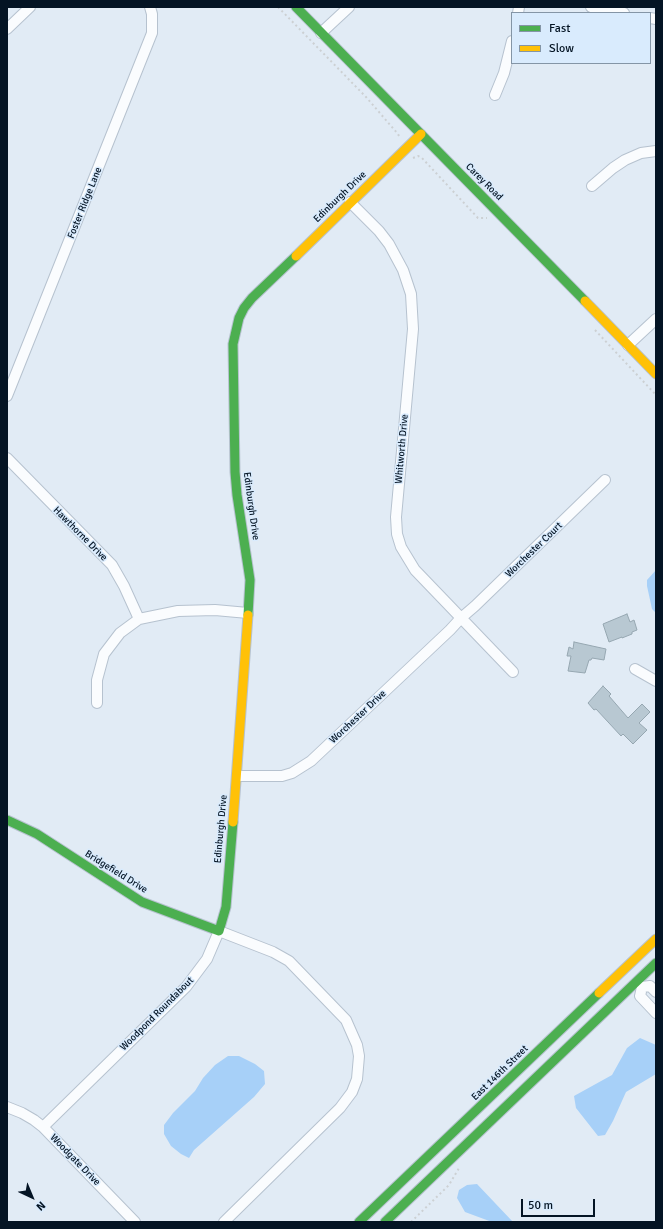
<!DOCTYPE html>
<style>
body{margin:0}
#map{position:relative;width:663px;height:1229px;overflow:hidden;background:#e1ebf5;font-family:Signika,sans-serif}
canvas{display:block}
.frame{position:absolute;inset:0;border:8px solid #041424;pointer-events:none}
.legend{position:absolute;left:511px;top:12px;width:140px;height:52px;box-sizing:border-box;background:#d9ebfd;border:1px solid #8495a6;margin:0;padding:5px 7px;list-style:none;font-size:12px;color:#041424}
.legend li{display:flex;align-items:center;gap:8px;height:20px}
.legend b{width:20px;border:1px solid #8495a6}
.north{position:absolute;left:12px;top:1177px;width:40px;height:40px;-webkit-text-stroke:3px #d9ebfd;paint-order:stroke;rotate:136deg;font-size:11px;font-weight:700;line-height:16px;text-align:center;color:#041424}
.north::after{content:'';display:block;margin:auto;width:14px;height:18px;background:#041424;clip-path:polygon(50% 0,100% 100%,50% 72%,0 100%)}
.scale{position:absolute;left:521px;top:1199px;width:74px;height:18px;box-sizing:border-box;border:2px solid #041424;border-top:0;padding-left:5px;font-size:12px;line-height:14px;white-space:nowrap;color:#041424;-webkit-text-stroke:3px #d9ebfd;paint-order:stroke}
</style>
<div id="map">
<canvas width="663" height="1229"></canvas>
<div class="frame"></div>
<ul class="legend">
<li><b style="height:5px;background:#4caf50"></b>Fast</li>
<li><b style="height:5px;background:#ffc107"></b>Slow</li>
</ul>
<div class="north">N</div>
<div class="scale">50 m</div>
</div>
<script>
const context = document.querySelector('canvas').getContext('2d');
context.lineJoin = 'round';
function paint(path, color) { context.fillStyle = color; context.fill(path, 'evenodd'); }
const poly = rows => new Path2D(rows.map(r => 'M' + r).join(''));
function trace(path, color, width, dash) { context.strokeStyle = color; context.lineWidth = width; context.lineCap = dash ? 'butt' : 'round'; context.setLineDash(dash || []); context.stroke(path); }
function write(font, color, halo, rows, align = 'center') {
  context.font = font + ' Signika,sans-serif'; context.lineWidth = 3; context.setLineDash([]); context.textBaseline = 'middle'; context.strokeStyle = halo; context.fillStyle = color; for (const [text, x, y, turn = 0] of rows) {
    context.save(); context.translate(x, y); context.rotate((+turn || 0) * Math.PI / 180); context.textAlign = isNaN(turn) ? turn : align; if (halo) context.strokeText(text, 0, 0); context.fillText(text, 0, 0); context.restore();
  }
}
paint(poly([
 [656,570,656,613,652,609,647,586,647,580],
 [640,1038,656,1045,656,1074,626,1092,613,1121,605,1135,598,1136,576,1108,574,1096,612,1075,627,1048],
 [228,1056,239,1056,255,1064,264,1071,265,1084,254,1097,194,1150,189,1158,181,1154,171,1146,164,1134,164,1125,173,1113,195,1091,203,1078,215,1065],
 [477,1184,513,1222,492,1222,465,1212,457,1198,459,1190,467,1185]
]), '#a7d0f8');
const building = poly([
 [627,614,630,622,634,620,637,630,632,632,632,634,622,638,622,637,609,642,603,624,627,614],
 [574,642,606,649,604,660,592,658,591,660,589,660,585,673,568,671,571,656,567,656,569,647,573,649,574,642],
 [603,686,611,694,609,696,628,718,642,704,650,712,639,723,647,730,633,744,623,734,621,736,596,709,594,710,588,703,603,686]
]);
paint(building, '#b8c8d2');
trace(building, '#96a7b1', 1);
const street = poly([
 [591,7,624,13],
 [518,13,519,7],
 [650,18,656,19],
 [7,29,30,7],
 [321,33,349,7],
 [495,95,504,73,512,41],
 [592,186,613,168,625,160,641,153,656,151],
 [350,202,379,231,389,244,403,270,411,294,413,329,396,517,397,534,401,547,415,570,513,672],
 [628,345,656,319],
 [7,396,152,33,152,14,150,7],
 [7,458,112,565,124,586,139,619],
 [635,669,656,681],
 [97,703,97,680,104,654,120,633,139,619,178,611,215,610,248,613],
 [237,776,282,776,292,773,311,761,450,630,461,618,475,606,605,480],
 [642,987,640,996,656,1013],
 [642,987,650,986,656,992],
 [7,1107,22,1113,34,1120,43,1127,135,1222],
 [43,1127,186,987,207,959,219,931,273,952,289,961,346,1020,357,1045,359,1056,357,1079,352,1092,340,1108,224,1222]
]);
const fast = poly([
 [296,7,585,301],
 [248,615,250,580,237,495,235,472,233,344,239,318,244,308,252,298,296,256],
 [7,820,37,834,142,902,219,931,226,907,233,822],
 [359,1222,599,993],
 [385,1222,656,963]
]);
const slow = poly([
 [296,256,421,134],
 [585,301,656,374],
 [233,822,248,615],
 [599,993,656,939]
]);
trace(street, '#b6c2cf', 12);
trace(fast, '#b6c2cf', 11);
trace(slow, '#b6c2cf', 11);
trace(poly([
 [278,7,366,97,398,134,400,138],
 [413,158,418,156,422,158,478,218,487,218],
 [595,330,656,395],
 [411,1222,449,1185,459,1168]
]), '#ccd0d3', 2, [2, 3]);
trace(street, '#fafcfe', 10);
trace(fast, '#4caf50', 9);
trace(slow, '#ffc107', 9);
write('10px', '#041424', '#d9ebfd', [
 ["Carey Road",484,182,45],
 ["Edinburgh Drive",340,197,-44],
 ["Foster Ridge Lane",85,203,-68],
 ["Whitworth Drive",402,449,-85],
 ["Edinburgh Drive",251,506,82],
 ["Hawthorne Drive",80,534,45],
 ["Worchester Court",534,550,-44],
 ["Worchester Drive",358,717,-43],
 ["Edinburgh Drive",221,829,-85],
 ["Bridgefield Drive",116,872,32],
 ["Woodpond Roundabout",157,1014,-45],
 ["East 146th Street",500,1073,-44],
 ["Woodgate Drive",75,1160,46]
]);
</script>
